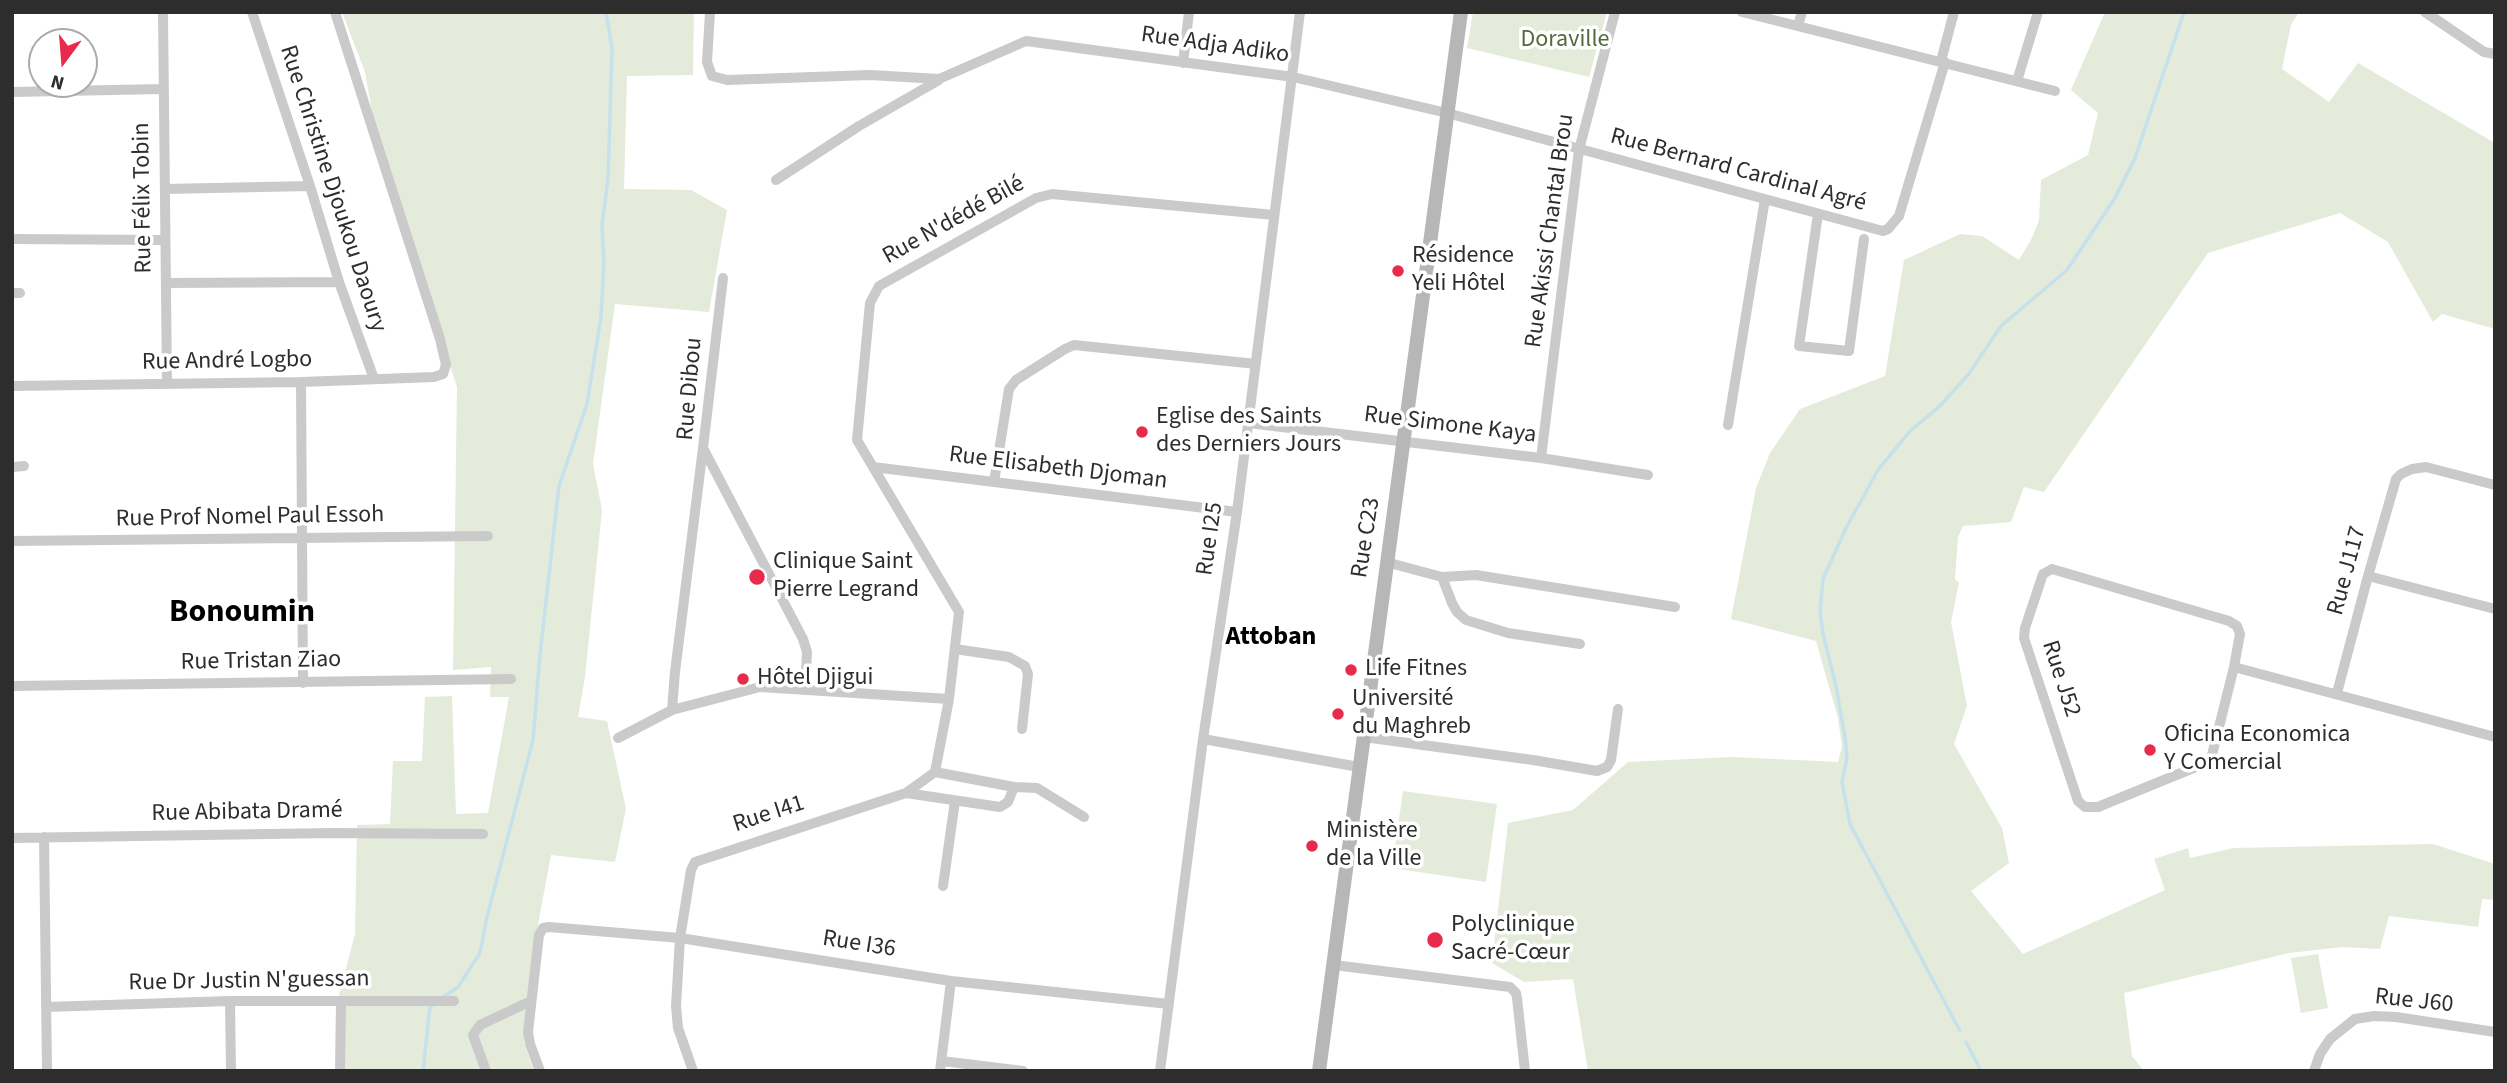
<!DOCTYPE html>
<meta charset="utf-8">
<style>
body{margin:0}
#map{position:relative;width:2507px;height:1083px;overflow:hidden;background:#fff;font-family:"Source Sans 3",sans-serif}
canvas{display:block}
.frame{position:absolute;inset:0;border:14px solid #2d2d2d;pointer-events:none}
.north{position:absolute;left:28px;top:28px;width:70px;height:70px;box-sizing:border-box;background:#fff;border:2px solid #ababab;border-radius:50%;rotate:196deg;font-size:19px;font-weight:700;line-height:28px;text-align:center;color:#2d2d2d}
.north::after{content:'';display:block;margin:auto;width:24px;height:32px;background:#e82a4c;clip-path:polygon(50% 0,100% 100%,50% 72%,0 100%)}
</style>
<div id="map">
<canvas width="2507" height="1083"></canvas>
<div class="frame"></div>
<div class="north">N</div>
</div>
<script>
const context = document.querySelector('canvas').getContext('2d');
context.lineJoin = 'round';
function paint(path, color) { context.fillStyle = color; context.fill(path, 'evenodd'); }
const poly = rows => new Path2D(rows.map(r => 'M' + r).join(''));
function trace(path, color, width, dash) { context.strokeStyle = color; context.lineWidth = width; context.lineCap = dash ? 'butt' : 'round'; context.setLineDash(dash || []); context.stroke(path); }
function write(font, color, halo, rows, align = 'center') {
  context.font = font + ' "Source Sans 3",sans-serif'; context.lineWidth = 7; context.setLineDash([]); context.textBaseline = 'middle'; context.strokeStyle = halo; context.fillStyle = color; for (const [text, x, y, turn = 0] of rows) {
    context.save(); context.translate(x, y); context.rotate((+turn || 0) * Math.PI / 180); context.textAlign = isNaN(turn) ? turn : align; if (halo) context.strokeText(text, 0, 0); context.fillText(text, 0, 0); context.restore();
  }
}
paint(poly([
 [342,12,694,12,693,75,627,76,624,189,691,190,727,210,709,312,615,304,593,464,602,510,585,677,578,717,607,721,626,809,615,862,551,855,536,935,524,1043,534,1071,337,1071,339,995,355,934,357,825,390,824,393,761,422,761,425,697,452,696,456,814,488,813,509,697,490,697,491,667,453,670,457,387,378,147,365,72],
 [1473,12,1607,12,1589,77,1467,48],
 [2105,12,2299,12,2291,25,2282,69,2329,102,2358,63,2495,143,2495,329,2442,314,2433,322,2388,242,2340,213,2208,253,2044,492,2024,487,2011,522,1963,526,1958,537,1955,579,1959,583,1951,622,1967,706,1954,744,2002,828,2009,863,1971,891,2023,954,2165,890,2154,859,2188,848,2190,858,2234,848,2433,844,2495,864,2495,900,2482,899,2478,927,2389,916,2380,949,2343,947,2289,953,2124,993,2132,1056,2144,1071,1588,1071,1573,979,1524,982,1492,963,1508,823,1573,810,1628,762,1732,757,1838,762,1842,746,1838,718,1816,641,1731,619,1756,488,1770,453,1800,409,1885,376,1904,260,1960,234,1982,236,2019,260,2032,238,2039,220,2041,180,2088,155,2098,113,2071,90],
 [1403,791,1497,804,1486,882,1392,868],
 [2318,954,2328,1008,2301,1013,2291,958]
]), '#e5ebda');
trace(poly([
 [442,998,458,987,480,953,487,917,533,740,540,654,559,486,587,404,601,317,604,263,602,225,608,179,612,48,606,12],
 [1960,1031,1850,824,1842,782,1847,758,1845,738,1836,686,1823,634,1820,611,1823,579,1846,528,1878,470,1910,431,1939,407,1968,375,2001,326,2067,270,2115,198,2135,158,2184,12],
 [1966,1042,1981,1071],
 [423,1071,430,1006,433,1005]
]), '#c5e1ec', 3.5);
trace(poly([
 [163,12,167,384],
 [252,12,310,186,339,282,374,379],
 [710,12,707,62,712,76,727,80,870,75,939,79,1026,41,1293,77,1447,113,1883,231,1888,229,1899,216,1945,62],
 [1742,12,2055,91],
 [2425,12,2484,52,2495,54],
 [1798,25,1802,12],
 [1941,61,1954,12],
 [1183,63,1189,12],
 [2017,81,2038,12],
 [12,92,163,89],
 [776,180,859,126,939,80],
 [165,189,310,186],
 [1818,214,1799,346,1849,351,1864,239],
 [12,239,165,240],
 [723,278,703,448,803,639,807,652,805,690],
 [166,283,339,282],
 [12,293,20,293],
 [301,382,303,683],
 [12,386,301,382,434,377,443,374,446,365,440,339,335,12],
 [1248,423,1541,458,1648,475],
 [1728,425,1765,199],
 [1541,458,1579,150,1615,12],
 [12,467,24,466],
 [873,467,1237,512],
 [994,482,1009,389,1016,380,1065,349,1074,345,1256,364],
 [12,541,488,536],
 [1386,562,1442,577,1476,575,1675,607],
 [2052,569,2229,621,2237,626,2240,634,2234,667,2211,759,2208,762,2098,807,2085,807,2078,801,2024,638,2025,628,2043,574,2052,569],
 [2368,576,2495,609],
 [1442,577,1452,603,1457,612,1466,620,1508,633,1580,644],
 [955,649,1009,657,1025,666,1028,674,1022,729],
 [2234,667,2495,737],
 [12,686,511,679],
 [2337,693,2368,576,2396,479,2401,474,2412,469,2426,467,2495,485],
 [672,710,675,672,703,448],
 [1364,737,1533,760,1597,771,1607,767,1611,760,1618,709],
 [618,738,672,710,760,687,949,699],
 [1203,739,1359,767],
 [935,772,1014,787,1037,788,1084,817],
 [906,793,1000,807,1008,802,1014,787],
 [44,837,47,1071],
 [12,838,332,833,483,834],
 [943,886,955,801],
 [1334,965,1510,987,1516,993,1517,998,1525,1071],
 [230,1001,231,1071],
 [46,1007,230,1001,454,1001],
 [942,1061,1023,1071],
 [340,1071,341,1001],
 [486,1071,473,1035,480,1025,531,1001],
 [540,1071,530,1044,528,1032,539,935,543,928,549,927,680,938,951,981,1169,1004],
 [693,1071,678,1028,676,1006,680,938,691,870,695,862,906,793,935,772,949,699,959,612,857,440,870,303,879,286,1036,198,1052,194,1274,215],
 [940,1071,951,981],
 [1160,1071,1203,739,1237,512,1300,12],
 [2314,1071,2320,1054,2330,1039,2355,1019,2374,1016,2396,1017,2495,1032]
]), '#cacaca', 10);
trace(poly([
 [1319,1071,1461,12]
]), '#b7b7b7', 14);
for (const [x, y, r, color] of [
 [1398,271,7,"#e82a4c"],
 [1142,432,7,"#e82a4c"],
 [757,577,9,"#e82a4c"],
 [1351,670,7,"#e82a4c"],
 [743,679,7,"#e82a4c"],
 [1338,714,7,"#e82a4c"],
 [2150,750,7,"#e82a4c"],
 [1312,846,7,"#e82a4c"],
 [1435,940,9,"#e82a4c"]
]) { const dot = new Path2D(); dot.arc(x, y, r, 0, 2 * Math.PI); context.fillStyle = color; context.fill(dot); trace(dot, '#fff', 2.5); }
write('24px', '#55693a', '#fff', [
 ["Doraville",1565,41]
]);
write('24px', '#2d2d2d', '#fff', [
 ["Rue Adja Adiko",1215,46,8],
 ["Rue Bernard Cardinal Agré",1738,171,15],
 ["Rue Christine Djoukou Daoury",332,189,72],
 ["Rue Félix Tobin",144,198,-91],
 ["Rue N'dédé Bilé",954,221,-29],
 ["Rue Akissi Chantal Brou",1551,231,-82],
 ["Rue André Logbo",227,362,-1],
 ["Rue Dibou",691,389,-85],
 ["Rue Simone Kaya",1450,426,7],
 ["Rue Elisabeth Djoman",1058,469,7],
 ["Rue Prof Nomel Paul Essoh",250,518,-1],
 ["Rue C23",1367,538,-81],
 ["Rue I25",1211,539,-82],
 ["Rue J117",2348,571,-75],
 ["Rue Tristan Ziao",261,662,-1],
 ["Rue J52",2060,679,72],
 ["Rue Abibata Dramé",247,813,-1],
 ["Rue I41",769,815,-18],
 ["Rue I36",859,945,9],
 ["Rue Dr Justin N'guessan",249,982,-1],
 ["Rue J60",2414,1002,6]
]);
write('24px', '#2d2d2d', '#fff', [
 ["Résidence",1412,257],
 ["Yeli Hôtel",1412,285],
 ["Eglise des Saints",1156,418],
 ["des Derniers Jours",1156,446],
 ["Clinique Saint",773,563],
 ["Pierre Legrand",773,591],
 ["Life Fitnes",1365,670],
 ["Hôtel Djigui",757,679],
 ["Université",1352,700],
 ["du Maghreb",1352,728],
 ["Oficina Economica",2164,736],
 ["Y Comercial",2164,764],
 ["Ministère",1326,832],
 ["de la Ville",1326,860],
 ["Polyclinique",1451,926],
 ["Sacré-Cœur",1451,954]
], 'left');
write('bold 26px', '#000', '#fff', [
 ["Attoban",1271,638]
]);
write('bold 32px', '#000', '#fff', [
 ["Bonoumin",242,614]
]);
</script>
